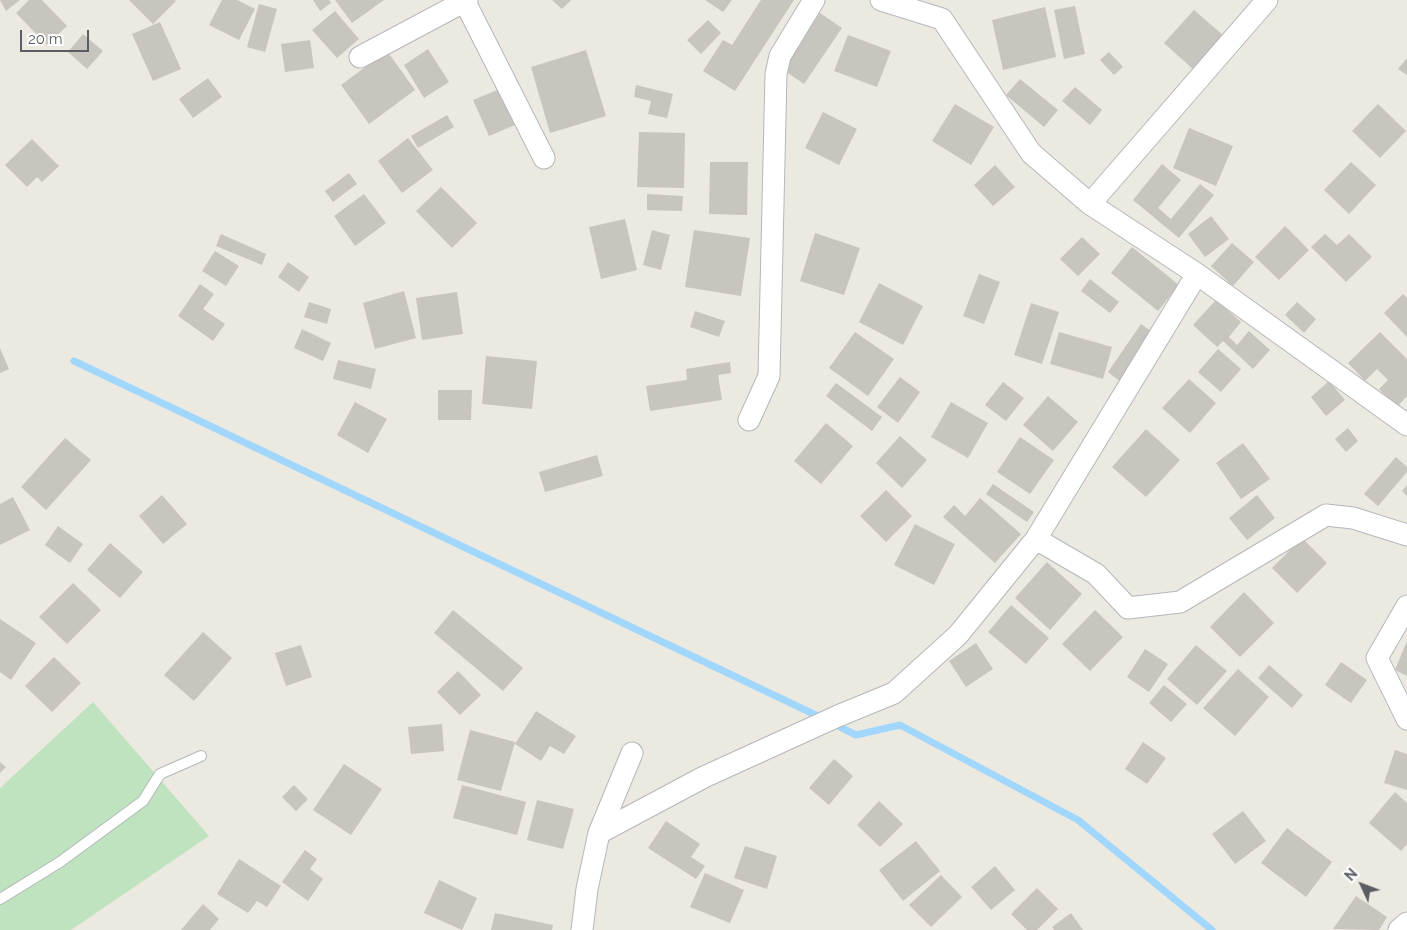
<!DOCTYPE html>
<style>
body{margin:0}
#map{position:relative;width:1407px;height:930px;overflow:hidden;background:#ece9e1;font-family:Raleway,sans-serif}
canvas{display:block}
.north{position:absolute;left:1337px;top:860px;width:50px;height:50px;-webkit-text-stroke:4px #fff;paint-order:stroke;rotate:313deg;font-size:14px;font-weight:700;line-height:20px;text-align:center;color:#5a5d61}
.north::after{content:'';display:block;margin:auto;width:18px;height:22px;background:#5a5d61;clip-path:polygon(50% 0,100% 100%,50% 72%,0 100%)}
.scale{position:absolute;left:20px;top:30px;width:69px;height:22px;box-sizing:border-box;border:2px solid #5a5d61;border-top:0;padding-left:6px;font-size:15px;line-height:18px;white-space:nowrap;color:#5a5d61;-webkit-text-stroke:4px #fff;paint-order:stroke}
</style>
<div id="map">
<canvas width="1407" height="930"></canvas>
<div class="north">N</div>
<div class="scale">20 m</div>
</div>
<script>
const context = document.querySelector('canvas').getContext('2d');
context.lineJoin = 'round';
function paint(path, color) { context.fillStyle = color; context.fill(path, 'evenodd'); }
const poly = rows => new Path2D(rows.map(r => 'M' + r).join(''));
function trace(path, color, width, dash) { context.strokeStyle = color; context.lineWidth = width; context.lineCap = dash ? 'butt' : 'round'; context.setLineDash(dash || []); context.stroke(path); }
paint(poly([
 [93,702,209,836,71,930,0,930,0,788]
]), '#bfe3be');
trace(poly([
 [74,361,822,718],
 [832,723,856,735,900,725,1078,820,1212,930]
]), '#a1d7fc', 7);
paint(poly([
 [0,0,20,0,6,11],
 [29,0,42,0,67,26,47,45,16,13],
 [129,0,174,0,176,1,153,24],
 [222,0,237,0,255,9,239,40,209,25],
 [313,0,329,0,331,3,320,11],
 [335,0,384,0,352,23],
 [552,0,571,0,562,9],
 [705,0,732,0,723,12],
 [761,0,794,0,735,91,703,71,723,40,732,45],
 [259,4,277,9,265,52,247,47],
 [1075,6,1085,54,1064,59,1054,10],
 [1045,7,1056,57,1003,70,992,20],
 [1194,10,1224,36,1194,70,1164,43],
 [335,11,359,39,337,58,312,30],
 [820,13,842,28,804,84,782,69],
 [708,20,721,33,701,54,687,40],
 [160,22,181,69,153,81,132,34],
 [83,34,103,51,87,69,68,52],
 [848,35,891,51,877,87,834,71],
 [310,40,314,68,285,72,281,44],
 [428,49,449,82,424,98,404,65],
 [586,50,606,116,550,133,531,67],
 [387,51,415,90,369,124,341,85],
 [1109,52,1123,67,1114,75,1100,60],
 [1407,58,1407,75,1398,69],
 [208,78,222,97,193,118,179,99],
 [1020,79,1058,110,1044,127,1006,95],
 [636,85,673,94,667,118,648,114,651,101,634,97],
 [1075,87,1102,110,1090,125,1062,101],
 [500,89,515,125,489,136,473,100],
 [955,104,994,127,971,165,932,141],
 [1378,104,1406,131,1380,158,1352,131],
 [823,112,857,129,839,165,805,148],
 [447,115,454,127,418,148,411,136],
 [1189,128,1233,146,1216,186,1173,168],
 [639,132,685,133,684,188,637,187],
 [408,138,433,170,402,193,378,161],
 [32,139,59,166,42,182,37,177,27,187,5,165],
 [710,162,748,162,747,215,709,214],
 [1351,162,1376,185,1349,214,1324,190],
 [1162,164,1181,180,1158,208,1171,219,1200,184,1214,195,1179,238,1133,200],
 [995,165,1015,187,993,206,974,185],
 [349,173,357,184,333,202,325,191],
 [441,187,477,223,452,248,416,211],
 [364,194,386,223,355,246,334,216],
 [647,194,683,196,682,211,647,210],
 [1211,216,1229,239,1205,257,1188,234],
 [625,219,637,270,601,279,589,227],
 [1285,226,1309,250,1279,280,1255,257],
 [652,230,670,235,661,270,643,265],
 [694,230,750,238,741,296,685,287],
 [815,233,860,248,844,295,800,281],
 [221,234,266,254,262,265,216,246],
 [1325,234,1337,245,1349,234,1372,257,1346,282,1311,247],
 [1082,237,1100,254,1078,276,1060,259],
 [1232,243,1254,262,1233,286,1211,266],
 [1132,247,1179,285,1158,311,1111,273],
 [215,251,239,266,226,286,202,271],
 [288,262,309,277,299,292,278,277],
 [979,274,1000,282,984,324,963,316],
 [1090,279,1119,302,1110,313,1081,291],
 [879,283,923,306,903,345,859,322],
 [200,284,214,294,203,309,225,324,213,341,178,316],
 [404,291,416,338,375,349,363,303],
 [457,292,463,334,422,340,416,298],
 [1403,294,1407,298,1407,337,1384,313],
 [1216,300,1241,322,1229,337,1237,345,1249,331,1270,350,1253,369,1223,341,1217,347,1193,325],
 [309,302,331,309,327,324,304,317],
 [1297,302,1316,319,1304,333,1285,315],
 [1031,303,1059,312,1042,364,1014,355],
 [695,311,725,321,719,337,690,327],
 [1141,324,1155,334,1121,382,1108,372],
 [302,329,331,343,323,361,294,348],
 [855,332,894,359,868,396,829,368],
 [1059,332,1112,347,1103,379,1050,364],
 [1380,332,1407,359,1407,396,1397,407,1379,389,1388,380,1377,369,1365,381,1348,363],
 [0,348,9,369,0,373],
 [1218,349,1241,369,1221,392,1198,372],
 [486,356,537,361,532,409,482,404],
 [338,360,376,369,371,389,333,379],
 [730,362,731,373,718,375,722,400,650,411,646,386,687,380,686,369],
 [900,377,920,392,898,423,877,407],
 [1189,379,1216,403,1190,433,1162,408],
 [1329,381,1345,400,1326,416,1311,397],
 [1003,382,1024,398,1006,421,985,405],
 [836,383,882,417,872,431,826,396],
 [438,390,472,390,471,420,438,420],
 [1048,396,1078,422,1053,451,1023,425],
 [355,402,387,419,368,453,337,435],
 [951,402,988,423,968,458,931,437],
 [826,423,853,446,821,484,794,461],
 [1348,428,1358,441,1346,452,1335,439],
 [1146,429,1180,460,1146,497,1112,467],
 [900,436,927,460,902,488,876,463],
 [1020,437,1054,460,1030,494,997,472],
 [65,438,91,460,46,510,21,487],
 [1243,443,1270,479,1241,499,1216,463],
 [597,455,603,476,545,492,539,472],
 [1396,457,1407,467,1407,472,1378,506,1364,494],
 [993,484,1034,512,1027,522,986,494],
 [1407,485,1407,496,1402,491],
 [886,490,912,516,886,542,860,516],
 [162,495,187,524,163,544,139,516],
 [1257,495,1275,518,1247,540,1229,518],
 [13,497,30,530,0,545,0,504],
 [980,498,1021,534,995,563,943,517,954,505,965,516],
 [915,524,955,544,934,585,894,565],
 [58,526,83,544,70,563,45,545],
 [1302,538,1327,563,1297,593,1272,568],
 [110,543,143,572,120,598,87,570],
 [1047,562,1082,594,1050,630,1015,598],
 [73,583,101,610,67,644,39,617],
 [1244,592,1274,623,1240,657,1210,627],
 [1011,605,1049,638,1026,664,988,632],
 [453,610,523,668,503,691,434,633],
 [1095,610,1123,637,1090,671,1062,644],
 [0,619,36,643,11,680,0,672],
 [203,632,232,658,194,701,164,675],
 [1407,641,1407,676,1395,670],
 [976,643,993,669,966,687,949,661],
 [301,645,312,677,286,686,275,653],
 [1196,645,1227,671,1197,705,1167,679],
 [1145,649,1168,664,1149,692,1127,677],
 [54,657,81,683,52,712,25,686],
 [1341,662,1367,680,1351,703,1325,685],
 [1269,665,1303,695,1292,708,1258,678],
 [1238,669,1269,697,1235,736,1203,708],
 [458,671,481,695,460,715,437,692],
 [1164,685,1187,704,1171,722,1149,703],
 [536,711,576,736,564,754,550,746,541,761,515,744],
 [442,724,444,751,411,754,408,727],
 [470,730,515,742,501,791,457,780],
 [1143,742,1166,758,1147,784,1125,769],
 [1395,750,1407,754,1407,790,1384,783],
 [834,759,853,776,829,805,809,788],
 [0,762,6,767,0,773],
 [344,764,382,789,351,835,313,810],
 [294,785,308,799,296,811,282,797],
 [462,785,526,802,517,835,453,818],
 [1395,792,1407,803,1407,844,1401,851,1369,823],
 [537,800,574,809,563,849,527,840],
 [879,801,903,824,880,847,857,825],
 [1243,811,1266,841,1235,864,1212,834],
 [666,821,700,844,691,857,705,866,696,879,648,848],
 [1287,828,1332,862,1306,897,1261,863],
 [916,841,940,871,903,901,879,870],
 [745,846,777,856,767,889,734,878],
 [305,850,317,859,310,869,323,879,308,901,282,882],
 [239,859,281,886,267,907,257,901,248,913,217,894],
 [995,866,1015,890,991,910,971,887],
 [705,873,744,890,730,923,690,907],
 [941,875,962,897,931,927,909,905],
 [439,880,477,898,462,930,424,913],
 [1037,888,1058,909,1037,930,1027,930,1011,914],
 [1356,896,1387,917,1379,930,1333,929],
 [203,904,219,919,210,930,181,930],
 [495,913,553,925,552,930,491,930],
 [1071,913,1083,930,1054,930,1052,927]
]), '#c8c4be');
const lane = poly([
 [0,899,60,862,143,801,160,774,201,756]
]);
const street = poly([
 [881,0,942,19,1031,153,1090,204,1197,274,1407,425],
 [465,2,544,158],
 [360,57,467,0],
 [1090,204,1267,0],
 [749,420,769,376,776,74,780,56,814,0],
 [1036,539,1096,574,1128,608,1180,602,1326,515,1353,518,1407,535],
 [1407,606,1377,658,1407,719],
 [599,833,704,777,838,716,894,693,958,635,1036,539,1197,274],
 [582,930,587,889,599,833,632,753],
 [1399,930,1407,923]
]);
trace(lane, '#b4b7bb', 12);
trace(street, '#b4b7bb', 23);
trace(lane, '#fff', 10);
trace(street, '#fff', 21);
</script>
